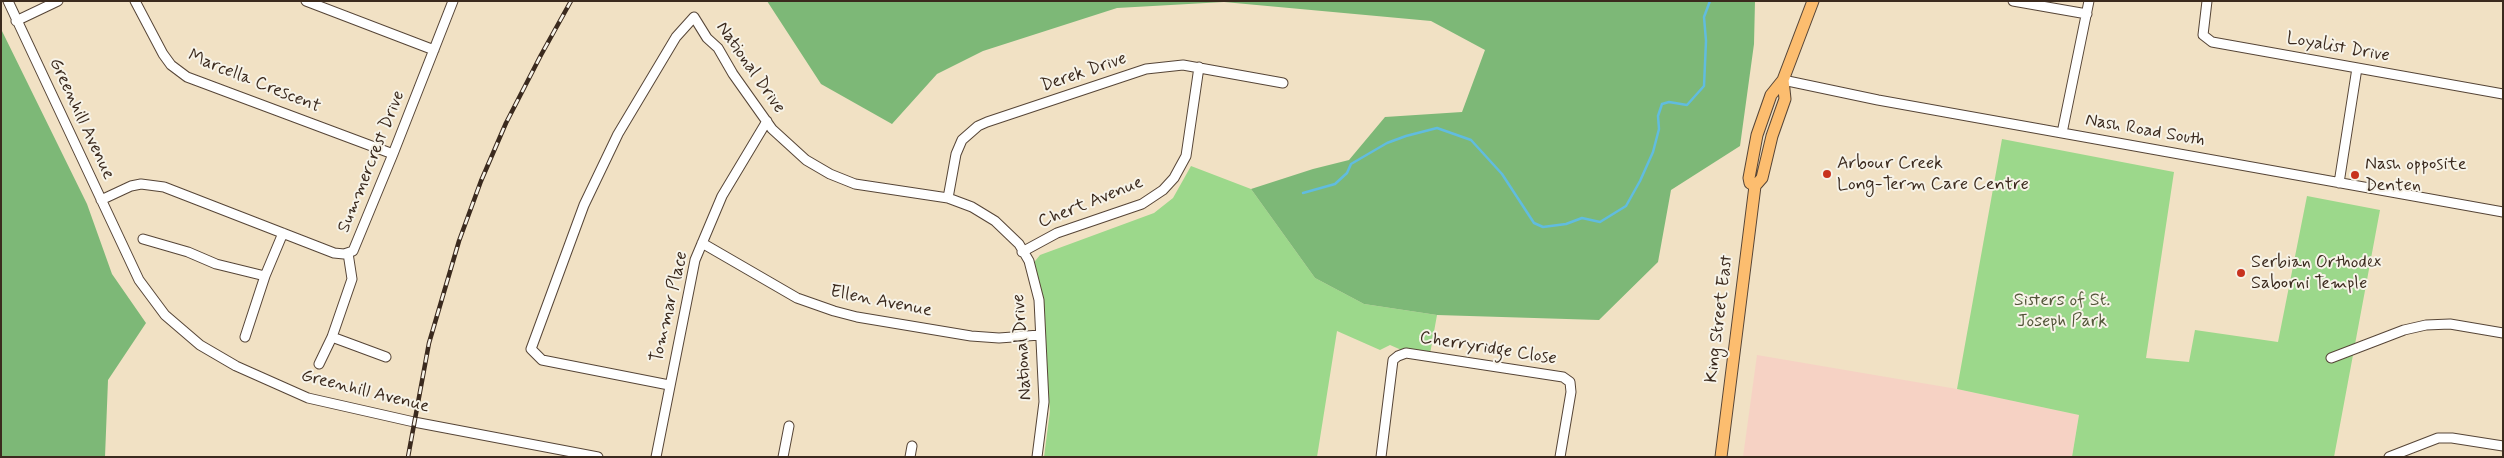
<!DOCTYPE html>
<style>
body{margin:0}
#map{position:relative;width:2504px;height:458px;overflow:hidden;background:#f1e1c4;font-family:Mynerve,sans-serif}
canvas{display:block}
.frame{position:absolute;inset:0;border:2px solid #3b2a1e;pointer-events:none}
</style>
<div id="map">
<canvas width="2504" height="458"></canvas>
<div class="frame"></div>
</div>
<script>
const context = document.querySelector('canvas').getContext('2d');
context.lineJoin = 'round';
function paint(path, color) { context.fillStyle = color; context.fill(path, 'evenodd'); }
const poly = rows => new Path2D(rows.map(r => 'M' + r).join(''));
function trace(path, color, width, dash) { context.strokeStyle = color; context.lineWidth = width; context.lineCap = dash ? 'butt' : 'round'; context.setLineDash(dash || []); context.stroke(path); }
function write(font, color, halo, rows, align = 'center') {
  context.font = font + ' Mynerve,sans-serif'; context.lineWidth = 4; context.setLineDash([]); context.textBaseline = 'middle'; context.strokeStyle = halo; context.fillStyle = color; for (const [text, x, y, turn = 0] of rows) {
    context.save(); context.translate(x, y); context.rotate((+turn || 0) * Math.PI / 180); context.textAlign = isNaN(turn) ? turn : align; if (halo) context.strokeText(text, 0, 0); context.fillText(text, 0, 0); context.restore();
  }
}
paint(poly([
 [1757,355,1957,389,2079,415,2072,457,1743,457]
]), '#f6d2c4');
paint(poly([
 [2002,139,2174,172,2146,358,2189,362,2195,330,2278,342,2307,196,2380,210,2334,457,2072,457,2079,415,1957,389],
 [1191,166,1251,189,1315,278,1364,304,1437,315,1430,354,1406,352,1390,345,1380,350,1337,331,1317,457,1044,457,1050,411,1039,289,1031,266,1040,255,1154,213,1173,198]
]), '#9cd88b');
paint(poly([
 [767,1,1755,1,1754,44,1740,146,1671,190,1658,262,1599,320,1437,315,1364,304,1315,278,1251,189,1313,169,1349,160,1385,117,1462,112,1485,50,1431,21,1224,2,1117,8,983,51,937,74,892,124,821,84],
 [1,29,87,204,112,274,146,323,108,380,105,457,1,457]
]), '#7db877');
trace(poly([
 [1303,193,1335,184,1347,173,1351,164,1387,143,1406,136,1437,128,1471,140,1502,174,1534,223,1543,227,1566,224,1582,218,1600,222,1626,206,1640,181,1653,152,1659,129,1658,116,1662,104,1669,102,1687,105,1704,86,1706,41,1704,17,1710,1]
]), '#61bcdf', 2.5);
const minor = poly([
 [8,1,139,280,165,315,200,345,236,366,308,398,414,422,598,457],
 [135,1,163,54,171,65,187,77,393,154],
 [306,1,434,50],
 [2013,1,2087,14],
 [2207,1,2203,35,2212,42,2503,94],
 [16,21,58,1],
 [1783,80,1878,100,2503,212],
 [2062,133,2089,1],
 [2339,183,2357,68],
 [948,198,956,154,962,140,978,126,987,122,1146,69,1183,65,1283,83],
 [101,200,131,186,141,184,164,187,334,253,344,254,353,251,393,154,453,1],
 [143,239,188,252,216,264,265,276],
 [702,243,797,298,834,311,857,317,971,336,999,338,1040,335],
 [1022,252,1057,233,1142,204,1163,190,1174,178,1186,156,1199,67],
 [245,337,265,276,283,233],
 [332,337,386,357],
 [2331,358,2404,330,2426,325,2450,324,2503,333],
 [319,364,332,337,352,279,348,253],
 [669,385,542,360,531,349,584,205,618,134,676,37,694,17,707,38,718,48,733,74,772,129,806,160,830,174,855,184,948,198,972,207,995,221,1019,244,1029,261,1039,300,1044,402,1037,457],
 [656,457,695,260,722,196,767,121],
 [783,457,789,426],
 [910,457,912,446],
 [1381,457,1393,360,1398,356,1406,353,1563,377,1570,382,1571,392,1560,457],
 [2389,457,2438,438,2452,438,2503,446]
]);
const major = poly([
 [1755,186,1750,183,1749,178,1757,135,1771,95,1783,80,1813,1],
 [1721,457,1755,186,1762,178,1772,136,1785,99,1783,80]
]);
trace(minor, '#564537', 11);
trace(major, '#564537', 13);
trace(minor, '#fff', 9);
trace(major, '#fcbd6f', 11);
const rail = poly([
 [408,457,429,343,459,241,481,181,506,123,541,55,571,1]
]);
trace(rail, '#3b2a1e', 4.5);
trace(rail, '#f7f3e8', 2.5, [8]);
for (const [x, y, r, color] of [
 [1827,174,5,"#c8321e"],
 [2355,175,5,"#c8321e"],
 [2241,273,5,"#c8321e"]
]) { const dot = new Path2D(); dot.arc(x, y, r, 0, 2 * Math.PI); context.fillStyle = color; context.fill(dot); trace(dot, '#f7f3e8', 2); }
write('18px', '#3b2a1e', '#f7f3e8', [
 ["Loyalist Drive",2338,48,10],
 ["National Drive",750,68,55],
 ["Derek Drive",1084,73,-19],
 ["Marcella Crescent",254,82,22],
 ["Greenhill Avenue",81,119,65],
 ["Nash Road South",2145,131,10],
 ["Summercrest Drive",372,162,-68],
 ["Chert Avenue",1091,203,-22],
 ["Ellen Avenue",881,302,11],
 ["Tommar Place",670,307,-77],
 ["King Street East",1720,319,-83],
 ["National Drive",1023,347,-94],
 ["Cherryridge Close",1488,349,9],
 ["Greenhill Avenue",365,392,14]
]);
write('18px', '#3b2a1e', '#f7f3e8', [
 ["Arbour Creek",1837,164],
 ["Long-Term Care Centre",1837,185],
 ["Nash opposite",2365,165],
 ["Denten",2365,186],
 ["Serbian Orthodex",2251,263],
 ["Saborni Temple",2251,284]
], 'left');
write('18px', '#535639', '#f7f3e8', [
 ["Sisters of St.",2062,301],
 ["Joseph Park",2062,322]
]);
</script>
